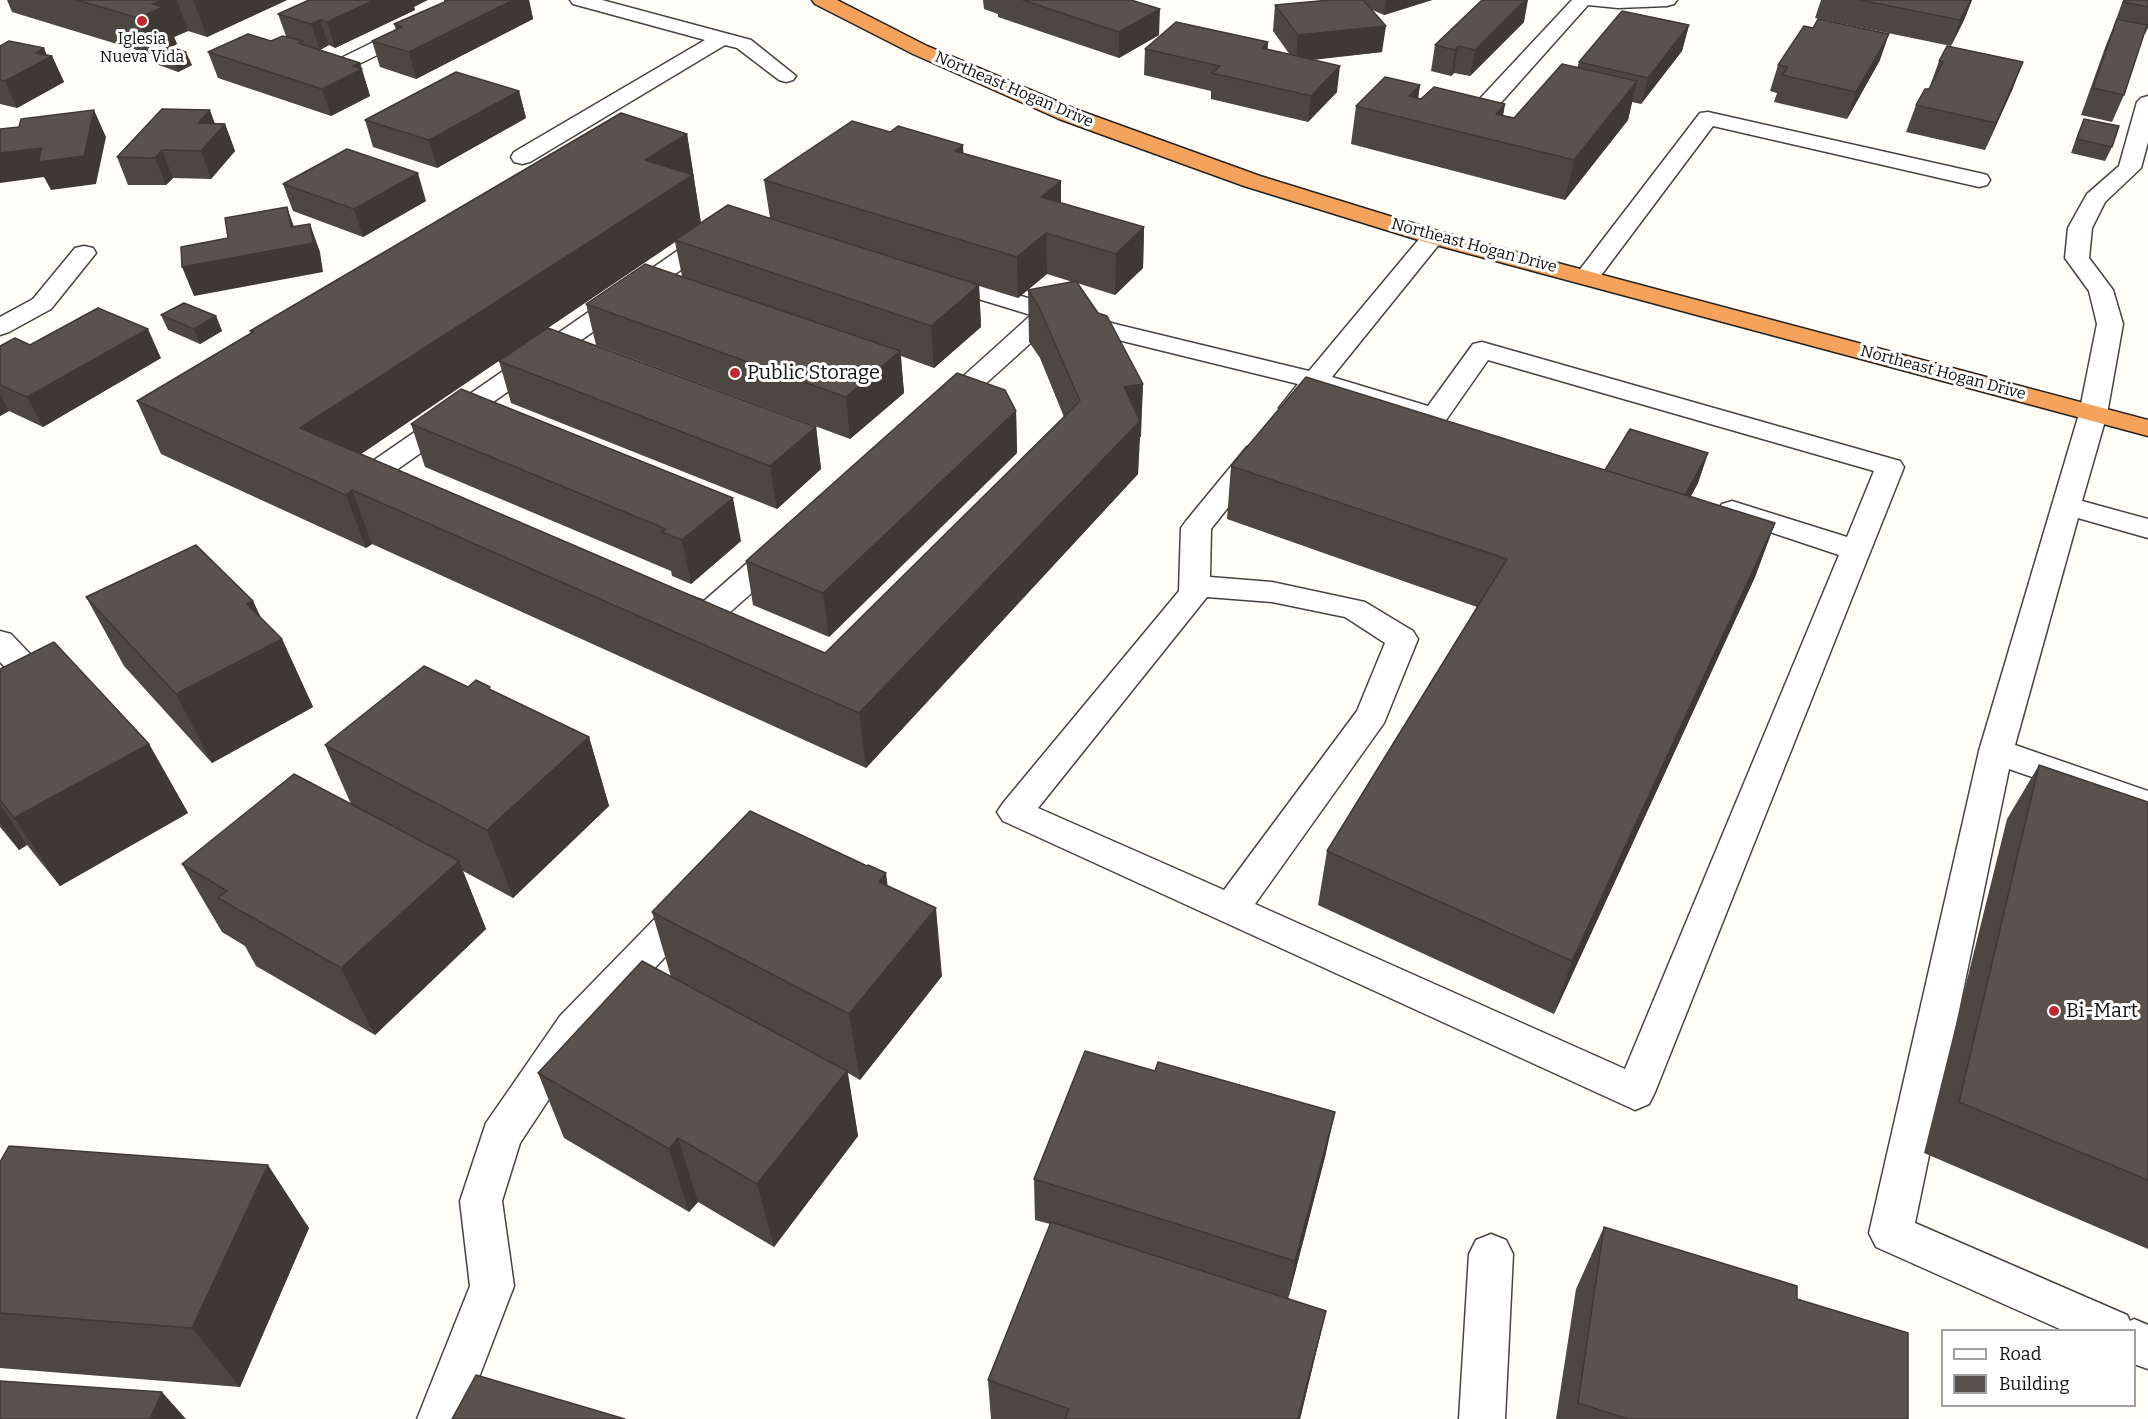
<!DOCTYPE html>
<style>
body{margin:0}
#map{position:relative;width:2148px;height:1419px;overflow:hidden;background:#fffdf5;font-family:Bitter,serif}
canvas{display:block}
.legend{position:absolute;left:1941px;top:1329px;width:195px;height:78px;box-sizing:border-box;background:#fff;border:2px solid #a0a0a0;margin:0;padding:8px 10px;list-style:none;font-size:18px;color:#111}
.legend li{display:flex;align-items:center;gap:12px;height:30px}
.legend b{width:30px;border:2px solid #a0a0a0}
</style>
<div id="map">
<canvas width="2148" height="1419"></canvas>
<ul class="legend">
<li><b style="height:8px;background:#fff"></b>Road</li>
<li><b style="height:16px;background:#5a524d"></b>Building</li>
</ul>
</div>
<script>
const context = document.querySelector('canvas').getContext('2d');
context.lineJoin = 'round';
const poly = rows => new Path2D(rows.map(r => 'M' + r).join(''));
function trace(path, color, width, dash) { context.strokeStyle = color; context.lineWidth = width; context.lineCap = dash ? 'butt' : 'round'; context.setLineDash(dash || []); context.stroke(path); }
function paint(path, color) { context.fillStyle = color; context.fill(path, 'evenodd'); }
function write(font, color, halo, rows, align = 'center') {
  context.font = font + ' Bitter,serif'; context.lineWidth = 6; context.setLineDash([]); context.textBaseline = 'middle'; context.strokeStyle = halo; context.fillStyle = color; for (const [text, x, y, turn = 0] of rows) {
    context.save(); context.translate(x, y); context.rotate((+turn || 0) * Math.PI / 180); context.textAlign = isNaN(turn) ? turn : align; if (halo) context.strokeText(text, 0, 0); context.fillText(text, 0, 0); context.restore();
  }
}
const minor = poly([
 [459,0,484,0,481,4,357,65,343,65,340,61,343,57,459,0],
 [570,0,602,0,751,40,796,76,793,80,786,82,779,80,737,48,725,45,530,162,522,164,514,162,511,157,514,152,705,40,573,4,570,0],
 [1572,0,1677,0,1674,4,1667,6,1618,8,1588,5,1490,115,1482,116,1474,115,1471,110,1474,105,1572,0],
 [2148,96,2148,142,2141,168,2105,202,2092,228,2089,258,2113,290,2123,324,2107,414,2082,501,2148,519,2148,538,2078,518,2015,745,2148,791,2148,817,2009,769,1915,1223,2127,1315,2130,1321,2134,1319,2148,1325,2148,1369,2134,1364,2134,1330,2062,1330,1876,1247,1869,1233,1979,751,2079,414,2097,324,2089,291,2065,258,2068,228,2087,194,2119,166,2137,102,2141,98,2148,96],
 [1708,112,1979,173,1987,175,1990,180,1987,185,1979,187,1713,126,1596,282,1587,284,1578,282,1575,277,1578,272,1700,113,1708,112],
 [714,229,722,231,726,236,722,241,395,471,410,478,414,484,410,490,400,493,364,479,360,473,364,467,706,231,714,229],
 [1433,230,1441,232,1445,237,1332,377,1428,406,1473,344,1482,342,1900,461,1904,467,1655,1092,1649,1104,1635,1110,1003,821,997,812,1003,803,1179,591,1181,528,1186,521,1247,447,1257,445,1267,447,1271,453,1211,529,1210,577,1272,582,1365,602,1413,631,1418,639,1384,723,1255,904,1625,1069,1839,555,1722,516,1717,510,1722,504,1732,501,1847,537,1874,471,1488,360,1444,423,1434,425,1424,423,1321,390,1303,414,1293,416,1283,414,1279,408,1298,384,1098,335,1054,322,951,415,941,417,931,415,927,409,1031,315,926,283,923,278,926,273,935,271,944,273,1115,324,1309,371,1425,232,1433,230],
 [1207,597,1272,602,1345,617,1385,643,1357,711,1224,890,1038,808,1207,597],
 [84,246,93,248,96,253,51,309,9,332,0,335,0,317,33,299,75,248,84,246],
 [781,540,792,543,796,550,792,557,719,622,708,625,697,622,669,610,665,603,669,596,680,593,704,601,770,543,781,540],
 [0,631,11,634,48,673,53,681,48,689,12,713,0,717,0,689,16,679,0,662,0,631],
 [690,891,703,896,708,906,703,916,588,1040,520,1143,502,1201,514,1286,463,1419,417,1419,470,1286,460,1201,486,1123,560,1016,677,896,690,891],
 [1491,1234,1506,1240,1513,1254,1505,1419,1459,1419,1469,1254,1476,1240,1491,1234]
]);
const highway = poly([
 [812,0,837,0,927,46,1075,109,1260,176,1441,232,2148,420,2148,436,1425,242,1244,186,1059,119,913,54,815,4,812,0]
]);
trace(minor, '#444', 3);
trace(highway, '#222', 3);
paint(minor, '#fff');
paint(highway, '#f5a25d');
paint(poly([
 [7,0,287,0,207,37,188,31,174,37,177,44,171,47,192,65,178,72,156,64,153,55,12,12],
 [444,0,529,0,533,19,416,79,380,67,372,41,396,30,394,24,444,2],
 [983,0,1131,0,1159,35,1119,58,998,17,998,14,984,9],
 [1330,0,1432,0,1384,15,1370,9,1382,52,1313,60,1337,92,1308,122,1211,99,1211,91,1144,75,1145,49,1268,42,1267,49,1290,55,1273,31,1275,5],
 [1821,0,1972,0,1964,20,1951,46,1815,18],
 [2123,0,2148,0,2148,28,2145,34,2144,34,2124,95,2112,122,2081,115,2106,45,2113,28],
 [414,7,415,10,335,48,329,45,320,50,360,63,370,96,331,116,218,78,208,52,271,41,286,36,278,14],
 [1524,22,1470,76,1454,73,1451,76,1431,71,1435,45],
 [1689,25,1682,51,1641,104,1632,102,1628,120,1565,200,1351,144,1356,106,1420,85,1418,99,1505,104,1503,116,1514,118,1577,68,1579,62],
 [0,46,52,56,64,82,17,108,0,104],
 [1880,60,1847,119,1774,102,1777,93,1770,91,1778,65],
 [1939,61,2013,88,1985,150,1906,132,1916,105,1929,89],
 [519,91,526,118,437,168,373,147,365,120],
 [2084,119,2112,147,2105,161,2071,153,2078,133],
 [215,123,225,124,235,151,211,179,173,178,166,185,128,185,117,157],
 [890,132,963,145,963,153,1061,181,1061,203,1144,227,1143,268,1115,295,1077,283,1143,384,1141,437,1139,437,1138,474,866,768,372,544,366,548,161,454,137,401,251,334,250,331,687,134,701,223,770,218,764,180],
 [675,242,682,276,586,304,596,345,850,439,904,393,901,356,934,368,981,327,979,286,1018,298,1047,274,1073,282,1028,290,1029,342,1040,358,1064,417,825,653,361,454,540,333,499,361,511,403,777,509,821,469,816,427,548,328],
 [283,184,426,201,363,237,293,211],
 [161,315,216,316,222,331,200,344,168,330],
 [30,345,161,358,43,427,9,411,0,416,0,346],
 [1016,411,1017,453,829,637,753,605,746,561],
 [411,424,741,541,691,584,672,576,671,571,425,467],
 [1708,453,1698,483,1691,496,1775,523,1755,577,1554,1014,1318,905,1327,851,1477,607,1227,519,1231,466,1605,470],
 [86,597,253,601,261,618,282,639,313,707,212,763,124,666],
 [0,669,149,744,188,813,60,886,27,845,19,850,0,827],
 [468,687,491,690,589,737,609,806,513,898,463,871,486,929,375,1035,256,966,245,946,222,932,182,864,351,804,325,745],
 [2039,765,2148,802,2148,1249,1924,1153,2007,819],
 [888,886,942,976,860,1080,848,1073,858,1136,774,1247,698,1202,689,1212,564,1138,538,1073,671,977,652,912],
 [1326,1153,1288,1299,1326,1311,1300,1419,991,1419,988,1380,1050,1224,1035,1220,1034,1179],
 [0,1162,309,1228,240,1387,0,1368],
 [1604,1227,1797,1299,1908,1419,1556,1419,1576,1289]
]), '#4d4742');
paint(poly([
 [163,0,177,0,188,31,174,37,177,44,157,53,151,51,138,18,152,4],
 [193,0,287,0,207,37],
 [374,0,428,0,414,7,415,10,335,48,327,22],
 [513,0,529,0,533,19,416,79,409,52],
 [1386,0,1432,0,1384,15],
 [1525,0,1528,0,1524,22,1470,76,1475,50],
 [1971,0,1972,0,1964,20,1951,46,1960,20],
 [1160,9,1159,35,1119,58,1119,32],
 [320,20,329,45,320,50,311,24],
 [1689,25,1682,51,1641,104,1648,78],
 [1386,26,1382,52,1296,61,1298,35],
 [1889,34,1880,60,1847,119,1856,92],
 [1268,42,1266,69,1262,48],
 [1458,46,1454,73,1451,76,1455,50],
 [44,48,48,58,52,56,64,82,17,108,5,81,36,53],
 [186,52,192,65,178,72,173,58],
 [2023,62,2013,88,1985,150,1996,123],
 [360,63,370,96,331,116,322,89,353,66],
 [1340,66,1337,92,1308,122,1311,96],
 [1637,81,1628,120,1565,200,1574,160],
 [1420,85,1414,120,1409,96],
 [519,91,526,118,437,168,429,140],
 [1505,104,1498,141,1496,114],
 [94,110,106,137,96,184,51,190,44,177,0,183,0,153],
 [210,110,218,132,225,124,235,151,211,179,201,151,198,123],
 [687,134,701,224,675,240,675,242,321,481,300,428,645,160],
 [963,145,965,184,955,151],
 [162,150,173,178,166,185,155,158],
 [418,173,426,201,363,237,354,209],
 [1061,181,1061,221,1046,233,1047,274,1018,298,1017,257,1041,197],
 [287,207,297,235,310,224,320,252,323,272,194,296,182,267,291,227],
 [1144,227,1143,268,1115,295,1116,254],
 [979,285,981,327,934,368,931,326],
 [216,316,222,331,200,344,194,329],
 [148,329,161,358,43,427,27,397],
 [900,351,904,393,850,439,846,397],
 [1143,384,1138,474,866,768,859,713,1124,387],
 [0,394,9,411,0,416],
 [1016,411,1017,453,829,637,823,593],
 [816,427,821,469,777,509,770,466],
 [1708,453,1698,483,1670,535,1680,505],
 [352,490,372,544,366,548,346,495],
 [733,498,741,541,691,584,682,540],
 [1775,523,1755,577,1554,1014,1572,961],
 [253,601,273,644,282,639,313,707,212,763,176,694,247,604],
 [589,737,609,806,513,898,487,830],
 [149,744,188,813,60,886,14,818],
 [0,804,27,845,19,850,0,822],
 [459,861,486,929,375,1035,341,968],
 [886,873,895,941,879,882],
 [936,908,942,976,860,1080,849,1014],
 [847,1071,858,1136,774,1247,757,1184],
 [1335,1112,1326,1153,1288,1300,1295,1261],
 [678,1138,698,1202,689,1212,669,1149],
 [268,1165,309,1228,240,1387,192,1328],
 [1326,1311,1300,1419,1298,1419],
 [162,1392,186,1419,150,1419]
]), '#3f3936');
const building = poly([
 [77,0,163,0,152,4,163,7,138,18,77,0],
 [309,0,374,0,327,22,320,20,311,24,278,14,309,0],
 [449,0,513,0,409,52,372,41,402,27,394,24,449,0],
 [1023,0,1131,0,1160,9,1119,32,1023,0],
 [1330,0,1363,0,1386,26,1298,35,1275,5,1330,0],
 [1482,0,1525,0,1475,50,1458,46,1455,50,1435,45,1482,0],
 [1860,0,1971,0,1960,20,1860,0],
 [2125,0,2148,0,2148,7,2124,2,2125,0],
 [1622,11,1689,25,1648,78,1579,62,1622,11],
 [1818,19,1889,34,1856,92,1782,75,1788,67,1778,65,1804,26,1813,28,1818,19],
 [2117,19,2147,25,2124,95,2093,88,2117,19],
 [1176,22,1268,42,1262,48,1340,66,1311,96,1212,73,1220,66,1145,49,1176,22],
 [248,34,271,41,283,36,303,41,298,43,360,63,353,66,362,69,322,89,208,52,248,34],
 [9,41,44,48,36,53,52,56,5,81,0,80,0,46,9,41],
 [164,45,186,52,173,58,151,51,164,45],
 [1947,46,2023,62,1996,123,1916,105,1925,89,1929,89,1943,62,1939,61,1947,46],
 [1562,64,1637,81,1574,160,1356,106,1385,77,1420,85,1409,96,1421,99,1434,87,1505,104,1496,114,1514,118,1562,64],
 [456,72,519,91,429,140,365,120,456,72],
 [162,109,210,110,198,123,225,124,201,151,162,150,155,158,117,157,162,109],
 [94,110,84,156,38,162,42,148,0,153,0,129,19,127,21,119,94,110],
 [621,113,687,134,645,160,693,175,300,428,825,653,1080,401,1039,307,1028,290,1076,281,1098,313,1107,316,1143,384,1124,387,1140,421,859,713,352,490,346,495,137,401,253,332,250,331,621,113],
 [2084,119,2119,126,2112,147,2077,139,2084,119],
 [852,121,890,132,898,126,963,145,955,151,1061,181,1041,197,1144,227,1116,254,1046,233,1017,257,764,180,852,121],
 [347,149,418,173,354,209,283,184,347,149],
 [728,205,979,285,931,326,675,240,728,205],
 [287,207,291,227,310,224,313,243,182,267,181,247,228,238,225,218,287,207],
 [645,264,900,351,846,397,586,304,645,264],
 [184,303,216,316,194,329,161,315,184,303],
 [98,308,148,329,27,397,0,385,0,346,15,338,30,345,98,308],
 [548,328,816,427,770,466,499,361,548,328],
 [957,373,1005,390,1016,411,823,593,746,561,957,373],
 [1306,377,1775,523,1572,961,1327,851,1507,559,1231,466,1306,377],
 [461,389,733,498,682,540,662,532,666,529,411,424,461,389],
 [1630,429,1708,453,1685,495,1605,470,1630,429],
 [196,545,253,601,247,604,282,639,176,694,86,597,196,545],
 [54,642,149,744,14,818,0,800,0,669,54,642],
 [424,666,468,687,476,680,490,687,489,689,589,737,487,830,325,745,424,666],
 [2039,765,2148,802,2148,1180,1959,1102,2039,765],
 [294,774,459,861,341,968,218,898,227,891,182,864,294,774],
 [750,811,867,866,868,865,886,873,879,882,936,908,849,1014,652,912,750,811],
 [642,961,847,1071,757,1184,678,1138,669,1149,538,1073,642,961],
 [1085,1051,1155,1071,1158,1062,1335,1112,1295,1261,1034,1179,1085,1051],
 [9,1146,268,1165,192,1328,0,1313,0,1162,9,1146],
 [1051,1222,1326,1311,1298,1419,1065,1419,1069,1409,988,1380,1051,1222],
 [1604,1227,1797,1286,1797,1299,1908,1333,1908,1419,1628,1419,1578,1403,1604,1227],
 [476,1375,625,1419,452,1419,476,1375],
 [0,1381,162,1392,150,1419,0,1419,0,1381]
]);
paint(building, '#5a524d');
trace(building, '#3f3936', 1.5);
for (const [x, y, r, color] of [
 [142,21,6,"#c4262e"],
 [735,373,6,"#c4262e"],
 [2054,1011,6,"#c4262e"]
]) { const dot = new Path2D(); dot.arc(x, y, r, 0, 2 * Math.PI); context.fillStyle = color; context.fill(dot); trace(dot, '#fff', 2); }
write('16px', '#111', '#fff', [
 ["Iglesia",142,40],
 ["Nueva Vida",142,58]
]);
write('16px', '#111', '#fff', [
 ["Northeast Hogan Drive",1014,90,23],
 ["Northeast Hogan Drive",1474,246,15],
 ["Northeast Hogan Drive",1943,373,15]
]);
write('20px', '#111', '#fff', [
 ["Public Storage",747,373],
 ["Bi-Mart",2066,1011]
], 'left');
</script>
